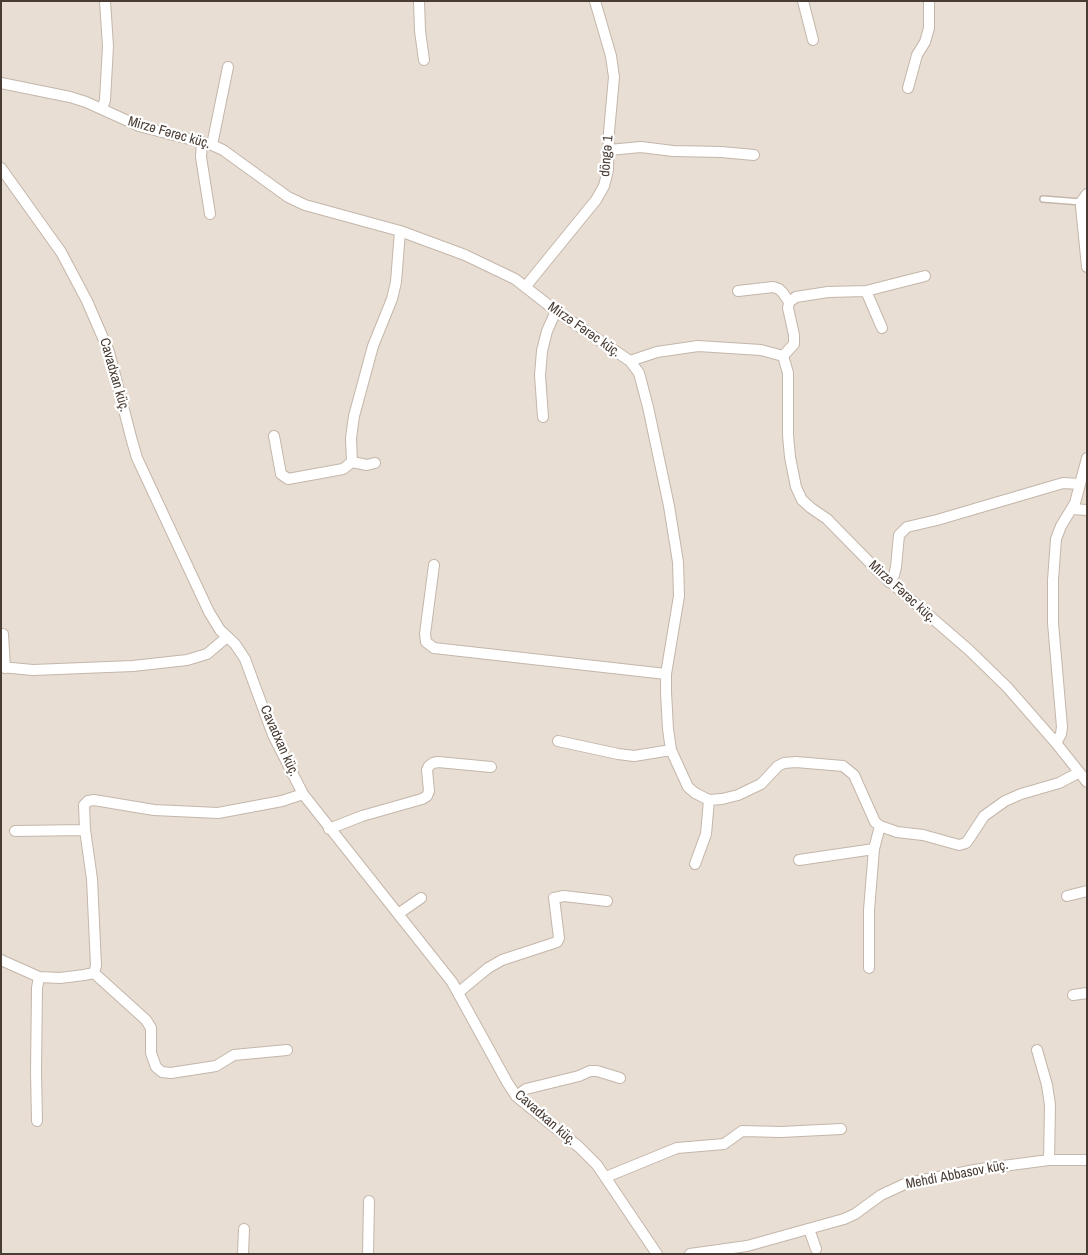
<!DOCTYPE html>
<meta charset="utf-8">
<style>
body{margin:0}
#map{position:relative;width:1088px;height:1255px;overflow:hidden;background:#f5ede6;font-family:"Archivo Narrow",sans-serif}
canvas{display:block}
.frame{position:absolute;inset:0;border:2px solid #493c34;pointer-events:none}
</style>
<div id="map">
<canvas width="1088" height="1255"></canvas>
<div class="frame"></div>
</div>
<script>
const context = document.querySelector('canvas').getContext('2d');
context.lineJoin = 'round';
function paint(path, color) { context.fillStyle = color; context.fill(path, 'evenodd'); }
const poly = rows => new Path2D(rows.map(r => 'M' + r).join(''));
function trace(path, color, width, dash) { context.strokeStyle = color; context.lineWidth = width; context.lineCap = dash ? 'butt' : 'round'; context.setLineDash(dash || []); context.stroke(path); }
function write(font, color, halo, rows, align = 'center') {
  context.font = font + ' "Archivo Narrow",sans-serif'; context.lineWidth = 4.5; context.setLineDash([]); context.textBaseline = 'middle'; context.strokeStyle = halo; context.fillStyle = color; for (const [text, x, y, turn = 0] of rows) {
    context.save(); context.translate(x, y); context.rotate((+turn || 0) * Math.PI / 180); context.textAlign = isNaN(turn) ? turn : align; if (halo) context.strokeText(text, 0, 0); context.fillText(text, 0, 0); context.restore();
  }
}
paint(poly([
 [1,1,1087,1,1087,1254,1,1254]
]), '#e9ded3');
const service = poly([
 [1043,199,1081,202]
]);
const minor = poly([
 [419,1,420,31,424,60],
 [803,1,813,40],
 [1,83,70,97,86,102,139,126,212,145,223,150,288,197,305,205,400,231,465,255,515,279,556,311,630,361,657,352,698,346,761,350,783,356,788,373,788,435,790,457,796,487,802,500,811,508,827,519,880,573,969,650,1007,687,1056,743,1087,782],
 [908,88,917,55,925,42,929,28,929,1],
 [102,109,105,100,108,46,105,1],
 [202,142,201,157,210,214],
 [212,145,228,67],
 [609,150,641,147,673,151,721,152,754,155],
 [1,168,61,252,87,301,109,352,132,441,137,458,209,612,220,630,235,644,245,659,273,735,303,794,452,982,507,1082,516,1096,579,1147,597,1165,657,1254],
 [1087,194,1081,202,1081,206,1087,267],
 [526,286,596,200,604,186,608,170,609,132,614,77,611,56,595,1],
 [738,291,773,287,779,289,783,293,789,302],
 [866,291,882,328],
 [783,356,794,344,794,335,788,308,789,302,796,297,828,292,866,291,925,276],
 [630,361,639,373,648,407,669,506,678,562,679,596,666,674,666,692,668,729,671,750,688,787,695,793,709,800,722,799,738,795,761,784,778,766,784,763,796,762,843,766,854,775,875,822,880,826,897,832,923,835,959,845,966,843,969,839,984,816,1005,801,1021,794,1059,783,1078,773],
 [543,417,540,375,542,351,547,331,556,311],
 [274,436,281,474,288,479,343,469,352,462,351,438,354,416,373,346,392,299,396,282,400,231],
 [352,462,367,465,375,463],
 [1072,509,1087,510],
 [434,565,425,634,426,642,434,648,666,674],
 [889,582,894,575,896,567,899,535,907,527,937,520,1063,483,1080,484],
 [3,634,5,668],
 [1,667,33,670,133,666,187,660,207,654,227,637],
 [558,741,618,754,634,756,671,750],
 [1056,743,1061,734,1062,727,1053,623,1053,580,1056,539,1061,526,1075,503,1087,458],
 [329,829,362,816,422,799,427,796,429,791,427,770,429,766,433,763,438,762,491,767],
 [15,831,85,830],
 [799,860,874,849],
 [695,864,706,834,709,800],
 [1067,896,1087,891],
 [398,914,421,898],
 [1,960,39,977],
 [869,968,869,910,874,849,880,826],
 [94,973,146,1020,151,1028,151,1053,156,1067,162,1072,171,1073,216,1066,234,1055,287,1050],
 [459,992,488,968,502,960,557,942,559,938,554,898,564,896,607,901],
 [1073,995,1087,993],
 [1037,1050,1047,1085,1050,1105,1049,1160],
 [516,1096,526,1089,579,1076,590,1071,597,1071,620,1078],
 [37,1121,36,1072,37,988,39,977,60,978,84,975,94,973,96,966,92,879,85,830,84,805,88,801,94,800,154,810,218,813,282,801,303,794],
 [606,1177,677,1148,724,1144,742,1131,781,1132,841,1129],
 [809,1229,816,1249],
 [243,1254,244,1229],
 [368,1254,369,1201],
 [690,1254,747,1246,844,1219,855,1214,881,1195,907,1183,980,1169,1049,1160,1087,1160]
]);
trace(service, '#c4b6aa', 8);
trace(minor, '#c4b6aa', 12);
trace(service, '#fff', 5);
trace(minor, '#fff', 10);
write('14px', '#493c34', '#fff', [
 ["Mirzə Fərəc küç.",169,133,16],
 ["döngə 1",607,156,-85],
 ["Mirzə Fərəc küç.",584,330,35],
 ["Cavadxan küç.",114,375,74],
 ["Mirzə Fərəc küç.",902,592,42],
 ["Cavadxan küç.",279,741,66],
 ["Cavadxan küç.",545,1118,41],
 ["Mehdi Abbasov küç.",957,1175,-11]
]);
</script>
